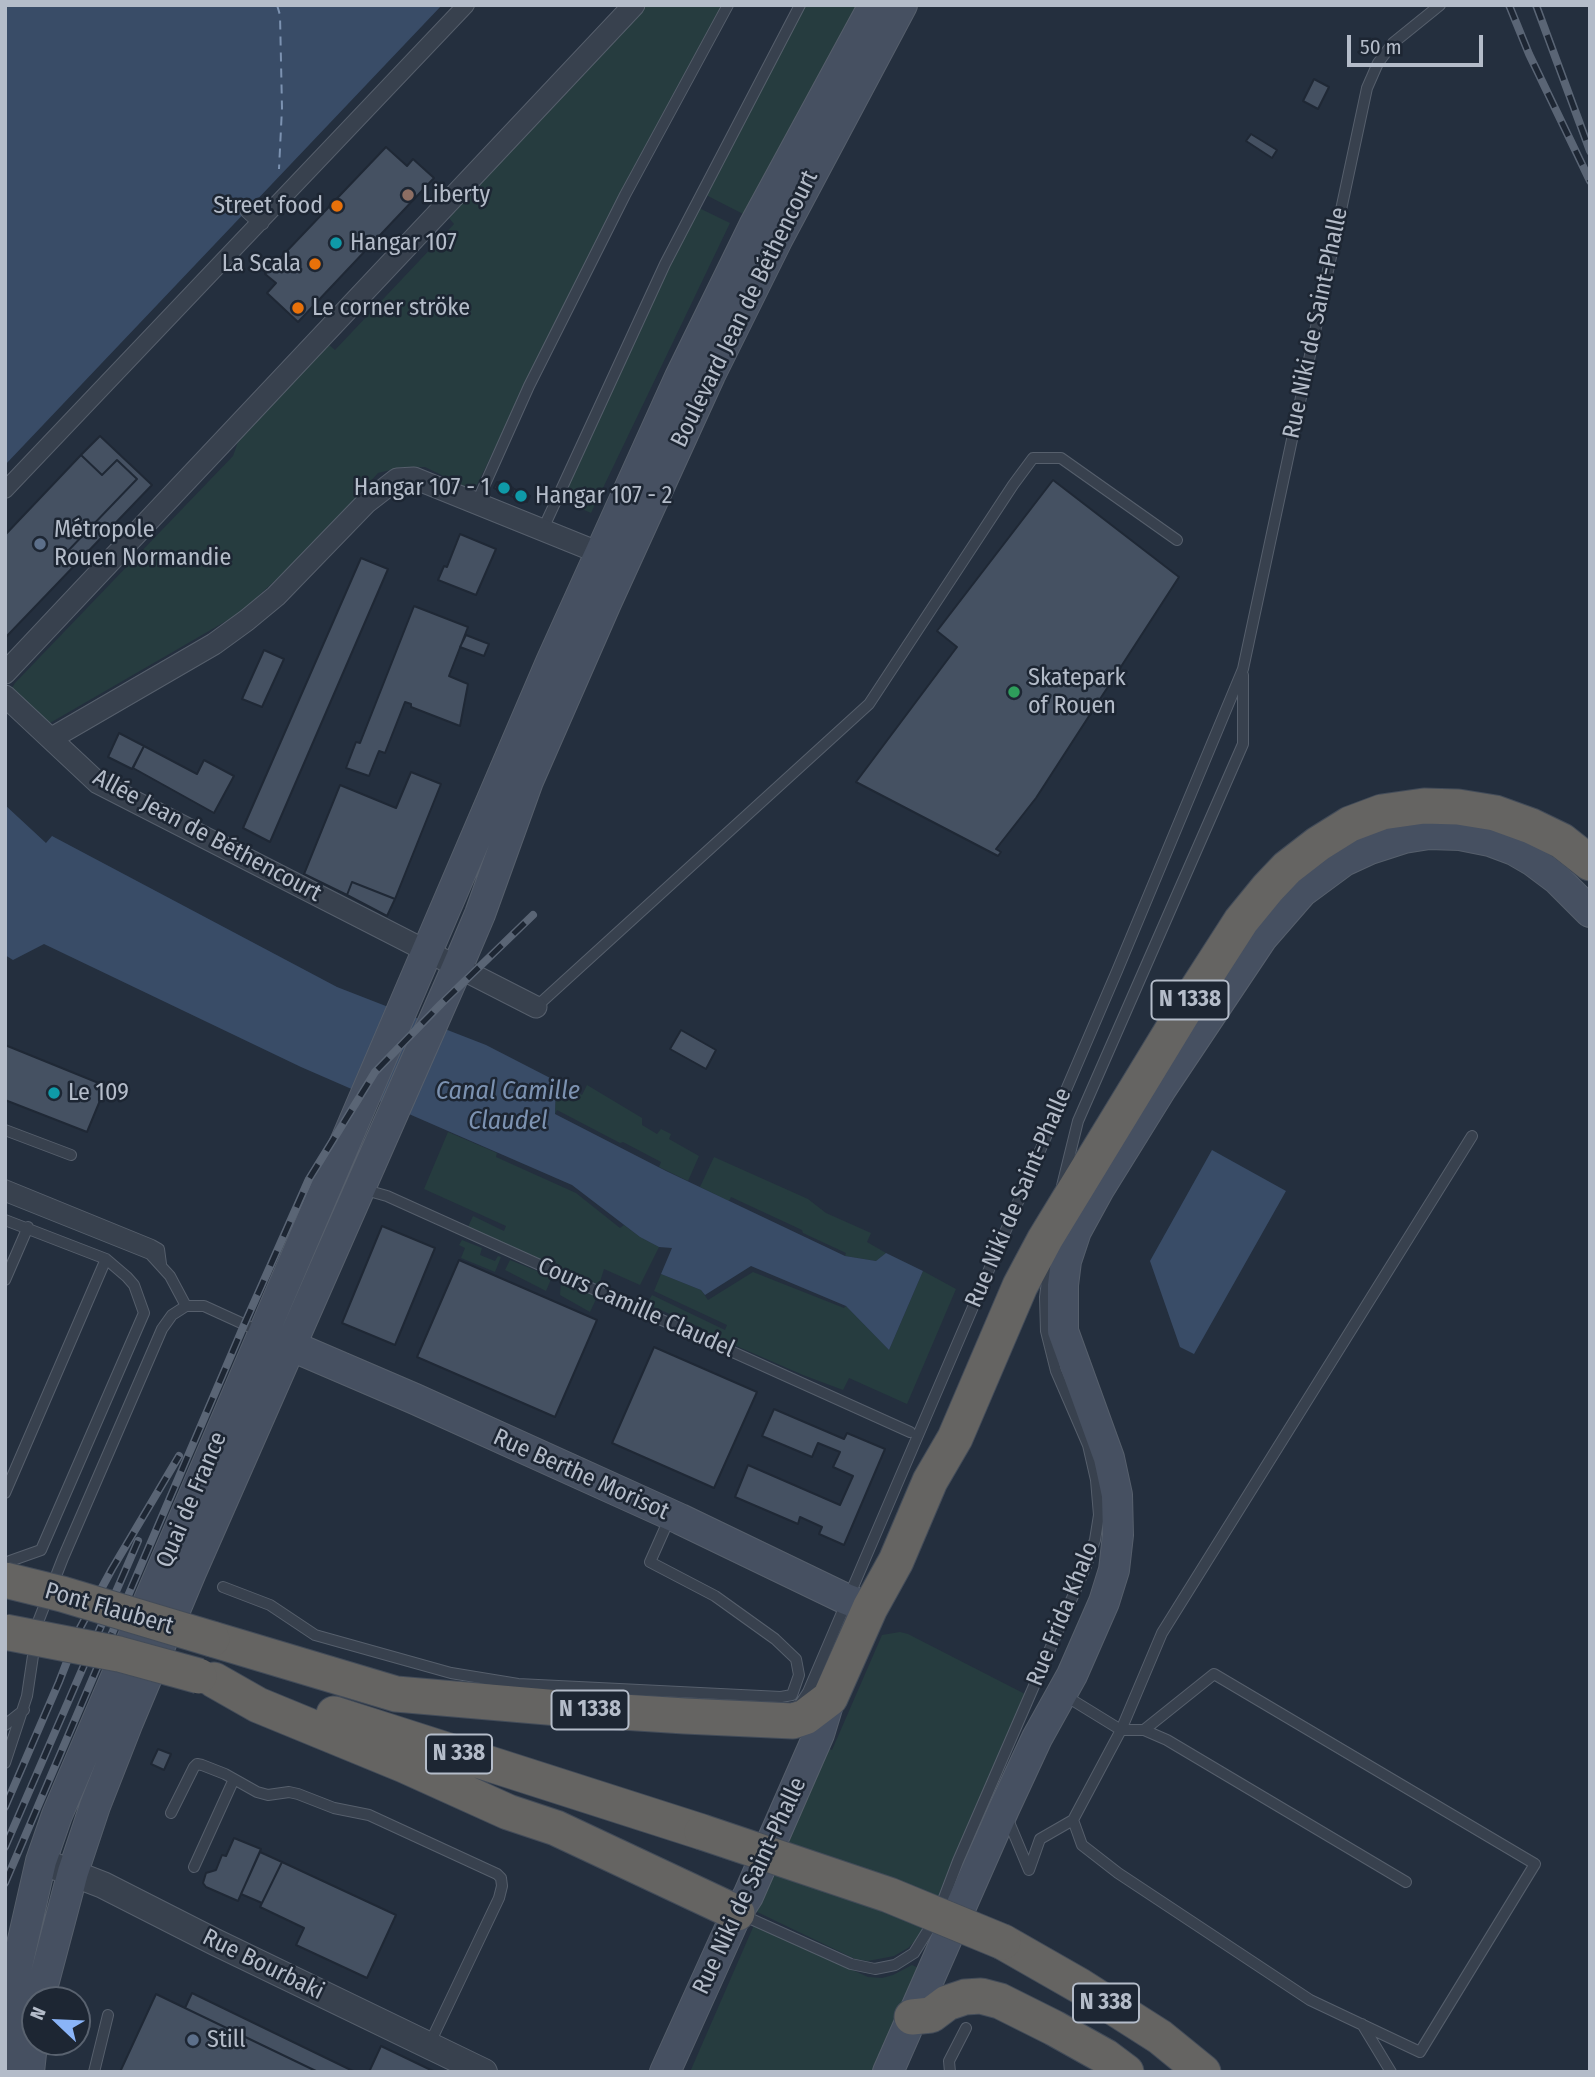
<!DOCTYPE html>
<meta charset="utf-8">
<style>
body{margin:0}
#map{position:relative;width:1595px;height:2077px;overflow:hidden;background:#242f3e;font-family:"Fira Sans Condensed",sans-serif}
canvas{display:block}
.frame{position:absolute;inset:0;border:7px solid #b4bcc9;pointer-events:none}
.north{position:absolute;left:21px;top:1986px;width:70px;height:70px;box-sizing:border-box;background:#1d2633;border:2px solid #59626f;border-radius:50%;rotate:293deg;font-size:19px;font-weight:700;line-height:28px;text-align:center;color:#b4bcc9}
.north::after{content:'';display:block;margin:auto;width:24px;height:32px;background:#8ab4f8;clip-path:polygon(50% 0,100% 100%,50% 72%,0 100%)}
.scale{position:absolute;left:1347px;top:35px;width:136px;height:32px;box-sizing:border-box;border:4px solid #b4bcc9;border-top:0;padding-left:9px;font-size:21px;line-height:24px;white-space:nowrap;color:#b4bcc9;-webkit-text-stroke:5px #1d2633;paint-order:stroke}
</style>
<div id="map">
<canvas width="1595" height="2077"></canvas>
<div class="frame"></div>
<div class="north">N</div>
<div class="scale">50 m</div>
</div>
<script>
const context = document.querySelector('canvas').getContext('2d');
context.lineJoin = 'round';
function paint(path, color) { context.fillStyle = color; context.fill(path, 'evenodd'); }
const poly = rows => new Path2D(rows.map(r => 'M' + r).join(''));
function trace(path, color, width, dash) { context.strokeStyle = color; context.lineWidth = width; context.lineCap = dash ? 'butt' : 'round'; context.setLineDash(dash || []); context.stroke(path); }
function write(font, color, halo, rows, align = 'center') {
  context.font = font + ' "Fira Sans Condensed",sans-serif'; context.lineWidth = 5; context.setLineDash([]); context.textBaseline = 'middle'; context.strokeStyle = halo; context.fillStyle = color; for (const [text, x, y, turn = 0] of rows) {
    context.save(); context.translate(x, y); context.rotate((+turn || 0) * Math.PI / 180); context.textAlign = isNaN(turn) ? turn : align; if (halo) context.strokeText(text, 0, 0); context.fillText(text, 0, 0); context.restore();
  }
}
paint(poly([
 [643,5,723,5,570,294,474,491,425,467,399,468,378,473,309,549,240,613,43,727,9,693,15,683,233,456,239,439,327,343,335,350,454,224,448,217,624,32,621,29],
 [805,5,864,5,747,216,706,195],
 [699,208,730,223,591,513,560,499,662,278],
 [556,1081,582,1095,587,1085,642,1118,642,1125,657,1134,661,1129,671,1134,669,1139,699,1156,688,1181,659,1167,661,1162,623,1142,620,1143,557,1110,555,1114],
 [448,1132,497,1153,496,1157,576,1193,620,1228,624,1225,640,1237,659,1247,640,1285,604,1269,599,1285,468,1227,473,1216,504,1231,506,1226,424,1189],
 [714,1157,808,1199,826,1213,871,1233,867,1242,886,1253,876,1261,845,1256,846,1253,803,1233,802,1230,731,1197,729,1201,700,1187],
 [462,1240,482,1248,480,1255,495,1261,498,1256,501,1257,495,1272,461,1258,465,1248,459,1245],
 [510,1260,552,1277,546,1291,505,1270],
 [923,1271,956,1289,907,1404,849,1378,843,1390,803,1375,709,1334,706,1330,647,1304,652,1295,725,1330,727,1325,654,1291,661,1274,701,1290,708,1300,753,1272,844,1308,846,1306,889,1350],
 [561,1281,597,1297,590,1312,560,1295],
 [900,1632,908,1634,1025,1694,925,1931,908,1948,894,1956,868,1961,855,1959,751,1909,823,1746,832,1750,882,1635],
 [754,1925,868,1977,882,1978,893,1975,912,1965,923,1970,879,2072,690,2072]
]), '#263c3f');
paint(poly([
 [5,5,442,5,5,465],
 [5,805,46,843,52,836,337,987,486,1045,556,1081,555,1114,666,1171,845,1256,876,1261,886,1253,923,1271,889,1350,846,1306,751,1266,705,1295,701,1290,661,1274,672,1248,659,1247,640,1237,572,1185,301,1067,44,944,13,960,5,955],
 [1212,1150,1286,1191,1194,1354,1180,1347,1150,1261]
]), '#394c67');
trace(poly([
 [277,5,280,15,282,108,279,169]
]), '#7c92b1', 2, [9, 7]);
const building = poly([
 [1314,79,1329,87,1318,109,1303,101,1314,79],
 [1251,134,1277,150,1272,158,1246,141,1251,134],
 [386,147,407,166,413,159,434,178,298,322,267,293,276,283,265,274,386,147],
 [100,436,152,485,76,564,65,554,137,479,117,460,102,475,81,455,100,436],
 [81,455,102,475,117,460,137,479,65,554,76,564,5,638,5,535,81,455],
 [1053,480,1179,577,1036,798,996,849,1001,852,998,856,856,782,957,647,937,631,1053,480],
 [497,482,513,488,510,495,494,488,497,482],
 [514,489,530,496,527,502,511,496,514,489],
 [460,534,496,549,476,595,438,580,444,566,447,567,460,534],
 [361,558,388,569,270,842,243,828,361,558],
 [414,606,468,627,449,676,468,684,460,726,411,707,411,704,405,702,385,753,379,751,369,776,346,768,356,742,360,743,414,606],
 [466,635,489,644,484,656,460,647,466,635],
 [264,650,284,659,262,707,242,699,264,650],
 [119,733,144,746,132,769,108,757,119,733],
 [144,746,197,774,204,760,234,776,214,813,133,768,144,746],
 [411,772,441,784,395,899,352,882,347,895,304,874,340,785,396,808,411,772],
 [352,882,395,899,387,916,347,895,352,882],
 [681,1030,716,1050,706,1069,670,1049,681,1030],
 [5,1045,106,1086,87,1132,5,1100,5,1045],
 [382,1226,435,1248,395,1345,342,1323,382,1226],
 [459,1260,597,1320,555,1417,417,1357,459,1260],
 [654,1347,757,1392,714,1488,612,1443,654,1347],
 [774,1409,844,1439,847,1433,885,1449,844,1545,819,1534,822,1527,800,1517,798,1524,735,1497,748,1465,840,1505,853,1476,833,1467,840,1452,818,1443,812,1457,762,1436,774,1409],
 [158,1749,171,1754,164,1770,151,1764,158,1749],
 [234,1838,261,1849,238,1901,206,1887,203,1883,206,1873,216,1870,222,1855,226,1856,234,1838],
 [260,1852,282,1862,262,1903,241,1894,260,1852],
 [282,1862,396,1915,367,1978,296,1945,304,1928,260,1907,282,1862],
 [192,1993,355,2072,318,2072,185,2008,192,1993],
 [156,1994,185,2008,318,2072,120,2072,156,1994],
 [381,2046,435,2072,369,2072,381,2046]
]);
paint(building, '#455162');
trace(building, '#1f2835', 2);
const service = poly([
 [477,502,529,386,625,195,728,5],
 [543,529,665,264,800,5],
 [536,1007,869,704,1013,485,1033,458,1061,458,1177,540],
 [5,1130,71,1155],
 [5,1185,152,1245,159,1249,161,1264],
 [1062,1186,1078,1121,1243,744,1243,675],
 [362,1189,387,1196,910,1432],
 [5,1196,150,1254,170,1276,186,1306,204,1306,261,1332],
 [5,1220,106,1259,127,1277,134,1285,144,1313,41,1550,10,1561,5,1570],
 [5,1280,28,1227],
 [5,1493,106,1259],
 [223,1587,270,1605,315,1635,451,1673,518,1684,781,1697,792,1695,799,1675,796,1659,775,1639,715,1596,650,1562,670,1517],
 [1064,1695,1121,1730,1144,1730,1167,1740,1406,1882],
 [799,1706,808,1692,1117,971,1243,669,1367,88,1378,63,1393,43,1440,5],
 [5,1725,24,1710],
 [5,1763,27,1696,38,1622,63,1558,162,1329,172,1315,186,1306],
 [171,1813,194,1767,197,1764,202,1765,225,1774,257,1792,268,1795,289,1792,298,1794,334,1808,369,1815,497,1874,501,1878,502,1886,499,1898,429,2045],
 [1006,1815,1029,1870,1040,1839,1073,1820,1121,1730,1162,1633,1472,1136],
 [1073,1820,1082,1845,1118,1873,1310,2000,1420,2052,1535,1864,1214,1674,1144,1730],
 [194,1867,234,1779],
 [740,1914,851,1964,875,1969,895,1965,914,1953,937,1916,958,1861,1086,1566,1095,1540,1099,1515,1096,1480,1088,1445,1056,1371,1046,1331,1045,1297,1050,1257],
 [1362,2024,1391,2072],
 [94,2072,108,2015],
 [950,2072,949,2061,966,2028]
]);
const pedestrian = poly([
 [248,210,261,222],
 [5,490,466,5]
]);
const minor = poly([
 [5,673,634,5],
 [5,696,98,783,536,1007],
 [52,738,214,644,247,620,276,596,366,503,397,479,414,478,612,558]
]);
const tertiary = poly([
 [41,1861,103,1885,215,1942,484,2072]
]);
const secondary = poly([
 [273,1338,415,1399,680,1519,846,1599,870,1608],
 [39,2000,73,1872,95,1806,128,1722,191,1572,457,968,480,914,528,781,606,603,710,375,778,238,902,5],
 [5,2062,17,1966,41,1861,57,1815,551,662,680,377,754,226,874,5],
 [29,2072,35,2016],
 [665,2072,737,1913,748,1896,819,1734,830,1698],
 [888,2072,1004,1809,1037,1738,1072,1675,1104,1602,1114,1570,1118,1535,1117,1495,1109,1458,1063,1331,1063,1285,1066,1261,1076,1231,1099,1189,1161,1089,1262,938,1302,892,1344,861,1370,849,1404,838,1429,834,1460,835,1490,841,1514,850,1533,861,1557,879,1590,912]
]);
const trunk = poly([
 [212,1639,396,1694,559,1708,685,1716,793,1721,805,1717,830,1698,870,1608,896,1561,930,1481,955,1438,1020,1286,1045,1239,1196,991,1241,921,1268,888,1287,868,1318,844,1350,824,1382,812,1424,806,1458,807,1495,813,1531,826,1562,841,1590,863],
 [214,1680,258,1705,404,1765,508,1812,556,1828,737,1913],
 [334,1714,702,1832],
 [1003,1942,1080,1986,1160,2037,1203,2072],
 [912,2017,931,2015,947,2003,965,1997,981,1996,1000,2001,1054,2028,1106,2057,1126,2072]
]);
trace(service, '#565f6c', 12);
trace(pedestrian, '#565f6c', 18);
trace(minor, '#565f6c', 23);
trace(tertiary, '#565f6c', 28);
trace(secondary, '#565f6c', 32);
trace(trunk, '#434c59', 37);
trace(service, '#38414e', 10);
trace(pedestrian, '#38414e', 16);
trace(minor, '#38414e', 21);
trace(tertiary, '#38414e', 26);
trace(secondary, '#465061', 30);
trace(trunk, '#656462', 35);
const rail = poly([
 [1509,5,1529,54,1590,181],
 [1536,5,1590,151],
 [5,1807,59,1682,80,1628,112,1569,179,1456],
 [5,1847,138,1541],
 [5,1883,244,1325,309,1179,375,1072,441,1004,533,915]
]);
trace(rail, '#5a6575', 8);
trace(rail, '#1d2633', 5, [16]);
const trunkBridge = poly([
 [5,1580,62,1594,212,1639],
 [5,1632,119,1654,199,1676],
 [702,1832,889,1895,1003,1942]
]);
trace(trunkBridge, '#434c59', 37, []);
trace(trunkBridge, '#656462', 35);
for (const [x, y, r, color] of [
 [408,195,7,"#8d6e63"],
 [337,206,7,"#e8710a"],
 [336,243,7,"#0f9aa8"],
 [315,264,7,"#e8710a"],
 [298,308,7,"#e8710a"],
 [504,488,7,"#0f9aa8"],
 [521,496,7,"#0f9aa8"],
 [40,544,7,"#5c6f8a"],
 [1014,692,7,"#2e9e5b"],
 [54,1093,7,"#0f9aa8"],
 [193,2040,7,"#5c6f8a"]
]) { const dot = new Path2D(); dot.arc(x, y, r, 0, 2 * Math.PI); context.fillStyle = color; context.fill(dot); trace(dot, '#1d2633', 2.5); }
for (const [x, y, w] of [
 [1190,1000,77],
 [590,1710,77],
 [459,1754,66],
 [1106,2003,66]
]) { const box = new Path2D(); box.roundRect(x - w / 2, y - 19.5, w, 39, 5); context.fillStyle = '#1d2633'; context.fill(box); trace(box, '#b4bcc9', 2); }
write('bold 23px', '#b4bcc9', null, [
 ["N 1338",1190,1000],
 ["N 1338",590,1710],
 ["N 338",459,1754],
 ["N 338",1106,2003]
]);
write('24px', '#b4bcc9', '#1d2633', [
 ["Liberty",422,195],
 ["Street food",323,206,"right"],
 ["Hangar 107",350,243],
 ["La Scala",301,264,"right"],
 ["Le corner ströke",312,308],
 ["Hangar 107 - 1",490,488,"right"],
 ["Hangar 107 - 2",535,496],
 ["Métropole",54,530],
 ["Rouen Normandie",54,558],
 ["Skatepark",1028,678],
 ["of Rouen",1028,706],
 ["Le 109",68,1093],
 ["Still",207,2040]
], 'left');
write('24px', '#b4bcc9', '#1d2633', [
 ["Boulevard Jean de Béthencourt",745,309,-64],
 ["Rue Niki de Saint-Phalle",1316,323,-78],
 ["Allée Jean de Béthencourt",207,836,28],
 ["Rue Niki de Saint-Phalle",1019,1198,-67],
 ["Cours Camille Claudel",636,1308,24],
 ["Rue Berthe Morisot",581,1475,24],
 ["Quai de France",192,1500,-67],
 ["Pont Flaubert",109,1609,16],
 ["Rue Frida Khalo",1063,1614,-68],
 ["Rue Niki de Saint-Phalle",750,1886,-65],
 ["Rue Bourbaki",263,1965,26]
]);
write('italic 26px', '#7c92b1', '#1d2633', [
 ["Canal Camille",508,1092],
 ["Claudel",508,1122]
]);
</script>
